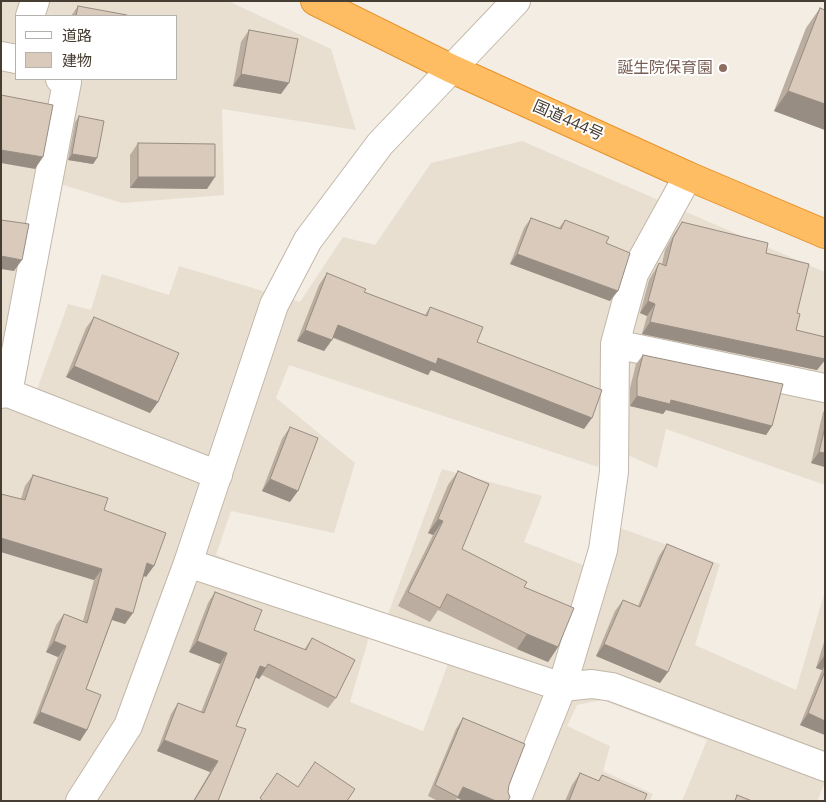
<!DOCTYPE html>
<meta charset="utf-8">
<style>
body{margin:0}
#map{position:relative;width:826px;height:802px;overflow:hidden;background:#f3ede4;font-family:"Open Sans","Noto Sans JP",sans-serif}
canvas{display:block}
.frame{position:absolute;inset:0;border:2px solid #463d33;pointer-events:none}
.legend{position:absolute;left:15px;top:15px;width:162px;height:65px;box-sizing:border-box;background:#fff;border:1px solid #b5b1ad;margin:0;padding:6px 9px;list-style:none;font-size:15px;color:#463d33}
.legend li{display:flex;align-items:center;gap:10px;height:25px}
.legend b{width:25px;border:1px solid #b5b1ad}
</style>
<div id="map">
<canvas width="826" height="802"></canvas>
<div class="frame"></div>
<ul class="legend">
<li><b style="height:6px;background:#fff"></b>道路</li>
<li><b style="height:14px;background:#d9cabb"></b>建物</li>
</ul>
</div>
<script>
const context = document.querySelector('canvas').getContext('2d');
context.lineJoin = 'round';
function paint(path, color) { context.fillStyle = color; context.fill(path, 'evenodd'); }
const poly = rows => new Path2D(rows.map(r => 'M' + r).join(''));
function trace(path, color, width, dash) { context.strokeStyle = color; context.lineWidth = width; context.lineCap = dash ? 'butt' : 'round'; context.setLineDash(dash || []); context.stroke(path); }
function write(font, color, halo, rows, align = 'center') {
  context.font = font + ' "Open Sans","Noto Sans JP",sans-serif'; context.lineWidth = 4; context.setLineDash([]); context.textBaseline = 'middle'; context.strokeStyle = halo; context.fillStyle = color; for (const [text, x, y, turn = 0] of rows) {
    context.save(); context.translate(x, y); context.rotate((+turn || 0) * Math.PI / 180); context.textAlign = isNaN(turn) ? turn : align; if (halo) context.strokeText(text, 0, 0); context.fillText(text, 0, 0); context.restore();
  }
}
paint(poly([
 [1,1,228,1,331,49,356,130,222,109,224,195,122,203,60,184,13,383,36,392,68,304,91,310,102,274,169,295,179,266,300,302,343,237,375,245,431,163,522,141,825,272,825,485,666,429,657,468,602,444,598,467,289,365,276,398,355,463,334,533,231,511,216,555,374,620,350,702,423,731,448,664,381,633,442,469,542,496,524,542,586,566,598,520,720,564,695,645,796,690,825,591,825,782,817,801,682,801,707,740,602,700,577,705,567,726,610,746,603,771,653,794,650,801,1,801],
 [16,16,176,16,176,79,16,79]
]), '#e8dfd1');
const minor = poly([
 [30,16,35,1],
 [1,56,16,59,16,58],
 [615,344,825,388],
 [8,393,67,82,60,79],
 [1,394,8,393,218,475],
 [188,563,562,687,592,684,612,687,825,767],
 [80,801,128,726,188,563,274,305,308,240,380,144,516,1],
 [516,801,562,687,603,550,614,472,615,344,634,274,688,176]
]);
const highway = poly([
 [315,1,450,68,688,176,825,234]
]);
trace(minor, '#c2b7a8', 30);
trace(highway, '#e99128', 30);
trace(minor, '#fff', 28);
trace(highway, '#ffbd63', 28);
paint(poly([
 [78,6,127,16,71,16],
 [820,8,825,130,774,111,806,28],
 [249,30,281,94,233,86,241,42],
 [79,116,97,158,93,164,68,160,75,122],
 [138,143,207,189,130,188,130,155],
 [531,218,559,228,565,220,606,243,610,301,510,264,524,228],
 [682,222,766,253,797,313,796,330,825,337,825,360,817,370,642,334,647,316,640,313,649,280,659,263,662,264,665,250,674,234],
 [327,273,364,292,425,315,430,307,477,342,584,429,431,370,428,375,333,338,324,351,297,341,319,285],
 [94,317,158,402,150,413,66,377,86,328],
 [643,355,772,426,766,435,666,410,663,414,630,406,630,388,636,364],
 [825,410,825,467,811,463,823,412],
 [290,427,290,502,262,491,282,439],
 [458,471,462,549,524,587,558,647,548,662,517,649,438,610,430,622,398,606,433,535,428,533,448,485],
 [33,475,104,510,146,577,144,576,125,624,112,620,86,689,87,730,80,741,33,723,58,657,46,652,56,625,64,614,83,621,94,580,1,552,1,494,21,499,25,486],
 [667,544,660,683,596,656,615,611,623,600,638,606,659,556],
 [215,592,254,630,304,650,312,638,336,698,328,708,262,675,259,679,256,677,236,726,218,801,193,801,210,772,157,751,171,714,178,703,201,712,220,664,189,652,208,603],
 [825,639,825,735,800,725,822,670,816,668],
 [463,718,525,744,457,798,456,801,438,801,428,796,456,729],
 [580,773,598,781,602,775,644,801,565,801,572,785]
]), '#bbaea1');
paint(poly([
 [241,74,289,83,281,94,233,86],
 [788,91,825,104,825,130,774,111],
 [1,150,43,157,35,169,1,163],
 [72,154,97,158,93,164,68,160],
 [138,177,215,177,207,189,130,188],
 [517,254,618,291,610,301,510,264],
 [1,256,22,260,14,271,1,269],
 [648,301,655,304,647,316,640,313],
 [650,322,825,359,825,360,817,370,642,334],
 [338,325,438,358,592,418,584,429,431,370,428,375,330,336],
 [305,330,332,340,324,351,297,341],
 [74,366,158,402,150,413,66,377],
 [637,396,671,400,772,426,766,435,666,410,663,414,630,406],
 [819,452,825,453,825,467,811,463],
 [270,479,298,491,290,502,262,491],
 [438,519,443,521,433,535,428,533],
 [1,538,102,569,94,580,1,552],
 [147,563,154,566,146,577,140,574],
 [116,608,133,613,125,624,109,619],
 [527,634,558,647,548,662,517,649],
 [54,641,66,646,58,657,46,652],
 [197,641,227,653,220,664,189,652],
 [604,644,668,672,660,683,596,656],
 [824,656,825,657,825,666,822,670,816,668],
 [260,666,266,668,259,679,253,676],
 [40,712,87,730,80,741,33,723],
 [808,713,825,721,825,735,800,725],
 [164,740,218,761,210,772,157,751],
 [463,787,496,801,463,801,457,798]
]), '#988d83');
const building = poly([
 [78,6,127,15,127,16,76,16,78,6],
 [820,8,825,10,825,104,788,91,820,8],
 [249,30,298,39,289,83,241,74,249,30],
 [1,95,53,105,43,157,1,150,1,95],
 [79,116,104,121,97,158,72,154,79,116],
 [138,143,215,144,215,177,138,177,138,143],
 [531,218,561,229,565,220,609,237,606,243,630,253,618,291,517,254,531,218],
 [1,220,29,224,22,260,1,256,1,220],
 [682,222,768,243,766,253,809,264,797,313,800,314,796,330,825,337,825,359,650,322,655,304,648,301,657,268,659,263,666,266,673,238,682,222],
 [327,273,366,289,364,292,427,316,430,307,483,327,477,342,602,390,592,418,438,358,436,364,338,325,332,340,305,330,327,273],
 [94,317,179,353,158,402,74,366,94,317],
 [643,355,783,384,772,426,671,400,670,404,637,396,637,379,643,355],
 [290,427,318,438,298,491,270,479,290,427],
 [825,427,825,453,819,452,825,427],
 [458,471,489,484,462,549,527,582,524,587,574,608,558,647,527,634,447,594,440,608,408,592,443,521,438,519,458,471],
 [33,475,108,498,104,510,166,533,154,566,147,563,133,613,116,608,86,689,101,695,87,730,40,712,66,646,54,641,64,614,87,623,102,569,1,538,1,494,25,500,33,475],
 [667,544,713,563,668,672,604,644,623,600,640,607,667,544],
 [215,592,262,610,254,630,306,650,312,638,355,660,336,698,268,664,266,668,260,666,236,726,246,729,218,801,194,801,218,761,164,740,178,703,204,713,227,653,197,641,215,592],
 [825,671,825,721,808,713,825,671],
 [463,718,525,744,509,785,508,792,510,797,508,801,496,801,463,787,458,797,435,785,463,718],
 [315,762,355,789,347,801,263,801,260,798,277,773,298,787,315,762],
 [580,773,599,781,602,775,647,794,644,801,569,801,580,773],
 [737,795,752,801,735,801,737,795]
]);
paint(building, '#d9cabb');
trace(building, '#988d83', 1);
for (const [x, y, r, color] of [
 [723,68,5,"#8d6e63"]
]) { const dot = new Path2D(); dot.arc(x, y, r, 0, 2 * Math.PI); context.fillStyle = color; context.fill(dot); trace(dot, '#fff', 2); }
write('16px', '#785e54', '#fff', [
 ["誕生院保育園",713,68]
], 'right');
write('16px', '#463d33', '#fff', [
 ["国道444号",568,121,24]
]);
</script>
